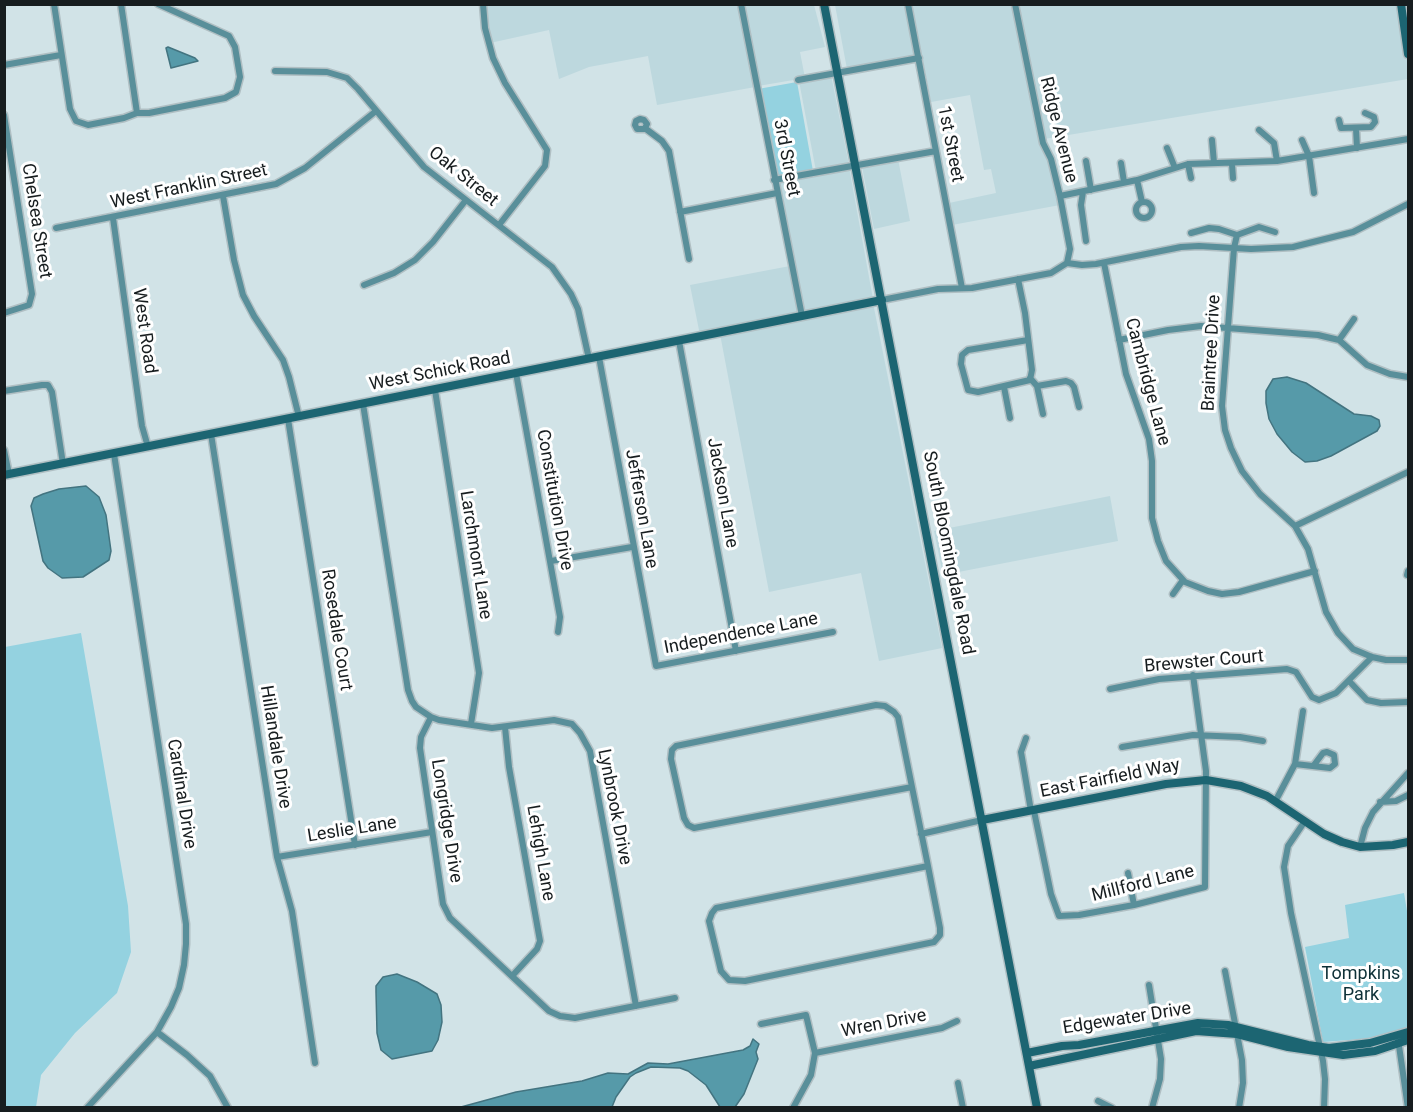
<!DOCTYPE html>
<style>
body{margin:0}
#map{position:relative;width:1413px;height:1112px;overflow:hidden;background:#d1e3e7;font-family:Roboto,sans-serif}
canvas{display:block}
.frame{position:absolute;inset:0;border:6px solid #171d1f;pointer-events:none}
</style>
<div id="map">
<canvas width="1413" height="1112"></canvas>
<div class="frame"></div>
</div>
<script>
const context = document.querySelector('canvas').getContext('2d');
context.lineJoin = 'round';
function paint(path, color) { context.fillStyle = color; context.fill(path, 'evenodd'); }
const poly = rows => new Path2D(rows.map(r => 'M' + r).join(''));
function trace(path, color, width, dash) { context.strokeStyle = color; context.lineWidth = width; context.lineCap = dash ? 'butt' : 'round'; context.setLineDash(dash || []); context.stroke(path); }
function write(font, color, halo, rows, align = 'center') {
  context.font = font + ' Roboto,sans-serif'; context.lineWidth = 6; context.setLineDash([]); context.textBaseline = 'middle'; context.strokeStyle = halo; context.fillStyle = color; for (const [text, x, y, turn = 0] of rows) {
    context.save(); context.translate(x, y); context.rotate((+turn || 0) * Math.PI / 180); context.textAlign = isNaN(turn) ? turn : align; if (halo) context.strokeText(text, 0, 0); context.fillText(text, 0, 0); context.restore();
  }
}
paint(poly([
 [484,5,741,5,755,87,657,105,648,56,589,67,559,79,549,30,490,43],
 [743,5,814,5,825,47,800,52,805,78,758,86],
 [835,5,909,5,920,56,847,69],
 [912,5,1014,5,1060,205,952,225,949,203,996,193,991,169,984,170,970,95,931,102],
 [1017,5,1399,5,1408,67,1408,79,1044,139],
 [831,75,849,165,816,171,799,81],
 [898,159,910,221,874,229,862,167],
 [849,167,873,299,700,335,690,285,790,266,776,181],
 [873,303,942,648,879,661,861,573,769,592,720,334],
 [1110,496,1118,541,943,575,934,531]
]), '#bdd8de');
paint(poly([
 [797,82,813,171,776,178,758,89],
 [81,633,128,906,131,952,117,993,75,1033,41,1075,36,1107,5,1107,5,647],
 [1404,893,1408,917,1408,1028,1375,1038,1323,1042,1305,947,1349,938,1345,905]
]), '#94d2e0');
const water = poly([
 [168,47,195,58,198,61,171,68,166,48,168,47],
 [1287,377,1306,383,1354,414,1371,416,1379,420,1380,426,1377,431,1331,456,1317,461,1305,462,1292,452,1277,434,1269,419,1266,403,1266,391,1273,379,1287,377],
 [86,486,99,497,106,515,111,551,109,560,83,577,62,578,48,568,43,561,31,506,34,498,43,494,59,489,86,486],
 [397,974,417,982,437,994,441,1005,442,1022,438,1040,432,1051,392,1059,381,1050,377,1033,376,992,376,986,383,977,397,974],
 [753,1039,759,1044,756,1052,758,1059,744,1094,735,1107,720,1107,706,1085,688,1071,680,1068,651,1067,636,1073,630,1077,616,1097,612,1107,461,1107,516,1092,582,1081,608,1073,628,1074,648,1063,668,1064,743,1050,750,1046,753,1039]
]);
paint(water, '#569aa9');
trace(water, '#437480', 1.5);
const street = poly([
 [54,4,70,109,76,121,88,125,124,118,137,113,149,113,225,98,236,92,240,77,235,47,229,36,158,4],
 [121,4,137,113],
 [483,4,485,28,493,58,505,83,547,150,545,166,499,225],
 [741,4,802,316],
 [908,4,962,288],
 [1015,4,1043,143,1051,159,1060,196,1070,249,1067,263],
 [4,65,61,55],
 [275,71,327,72,347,78,358,89,424,167,552,267,571,294,578,309,589,359],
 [798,80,919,58],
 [4,115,32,294,29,305,4,313],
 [1339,120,1341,128,1371,127,1375,122,1374,117,1365,113],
 [645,128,647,124,644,120,640,119,636,121,635,125,637,129,646,129,662,141,669,151,689,259],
 [1356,128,1357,148],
 [1259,130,1274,143,1277,161],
 [1212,140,1214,163],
 [1302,140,1309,156,1314,193],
 [1167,148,1175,168],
 [1086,161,1091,190],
 [1121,163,1124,182],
 [1188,164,1191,178],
 [1232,164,1233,178],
 [774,180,936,151],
 [1137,180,1142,202],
 [1083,192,1081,205,1086,241],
 [223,196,234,260,243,295,254,316,283,360,289,377,299,417],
 [1060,196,1137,180,1188,164,1277,161,1408,139],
 '1136 210a8 8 0 1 1 16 0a8 8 0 1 1-16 0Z',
 [680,212,777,193],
 [113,218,142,426,148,447],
 [56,228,276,184,305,168,376,111],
 [1191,233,1209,228,1219,229,1237,235,1259,227,1275,232],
 [1237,235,1234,248,1222,406,1225,430,1231,448,1242,471,1260,494,1295,526,1308,549,1326,612,1338,633,1353,649,1372,657,1386,660,1408,660],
 [1067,263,1082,265,1096,264,1181,247,1199,246,1251,249,1293,247,1353,232,1408,204],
 [1104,263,1126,374,1149,439,1152,461,1152,518,1158,541,1166,561,1185,582,1208,591,1222,594,1239,592,1315,571],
 [1018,279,1025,313,1032,370,1030,380,978,392,968,390,961,364,962,355,968,350,1028,340],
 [364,285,394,273,415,260,433,242,466,200],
 [882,300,938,289,972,288,1051,273,1067,263],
 [1119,340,1168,330,1201,326,1318,335,1339,340,1367,365,1390,374,1408,377],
 [1339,340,1354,319],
 [679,341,736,651],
 [599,357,656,666,833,632],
 [516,373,560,617,558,632],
 [1030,378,1037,386,1066,381,1071,383,1074,387,1079,407],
 [1037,386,1043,414],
 [1004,387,1010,418],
 [435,390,479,673,471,724],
 [4,391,42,385,48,385,52,392,63,464],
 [363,404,408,690,412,701,416,707,431,717,439,720,492,728,554,720,572,724,580,733,590,751,636,1006],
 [288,419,355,845],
 [211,434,277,857,292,911,315,1063],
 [4,450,9,474],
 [1295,526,1408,472],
 [551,561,632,547],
 [1407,575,1408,571],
 [1173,594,1183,580],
 [1350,682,1367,700,1381,703,1408,702],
 [1110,689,1159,679,1287,669,1296,672,1312,697,1319,700,1336,693,1372,657],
 [876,705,885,706,894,712,898,717,912,787,694,828,688,825,684,818,671,759,672,750,676,746,876,705],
 [431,717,421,737,420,748,443,904,450,918,549,1011,560,1016,575,1018,675,998],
 [505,727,509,767,540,941,537,949,513,975],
 [1026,738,1021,752,1031,811],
 [1122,747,1193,735,1240,737,1263,741],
 [1295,764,1330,768,1335,764,1334,755,1327,752,1323,753,1314,765],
 [912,787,928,866],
 [1276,800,1295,764,1303,711],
 [1380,802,1396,801,1408,795],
 [1034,811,1051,894,1059,916,1079,915,1134,905,1205,887,1206,771,1193,675],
 [1305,821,1288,846,1284,867,1291,913,1323,1061,1325,1079,1324,1108],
 [921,834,982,820],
 [1360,847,1365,828,1373,812,1408,773],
 [277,857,432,832],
 [928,866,940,928,940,935,934,942,745,981,729,980,721,971,709,921,712,913,716,908,928,866],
 [1128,873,1134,905],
 [1225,971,1242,1060,1243,1083,1239,1108],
 [1149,985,1161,1059,1160,1079,1152,1108],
 [761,1024,806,1015,815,1053],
 [157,1032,187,1055,210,1076,228,1108],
 [1398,1039,1408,1108],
 [958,1083,963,1108],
 [1098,1101,1112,1108],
 [87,1108,157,1032,171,1007,179,988,184,965,186,944,186,924,114,454],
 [793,1108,811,1075,815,1053,942,1028,957,1021]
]);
const secondary = poly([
 [824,4,1037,1108],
 [1401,4,1408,54],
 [4,475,882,300],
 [982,820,1166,784,1206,780,1241,786,1267,796,1324,834,1342,842,1360,847,1393,845,1408,842],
 [1027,1053,1062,1046,1079,1045,1198,1023,1228,1025,1308,1045,1329,1048,1370,1043,1408,1032],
 [1029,1066,1196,1031,1237,1034,1288,1047,1343,1055,1375,1051,1408,1040]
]);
trace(street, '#b0bfc3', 9);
trace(secondary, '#b0bfc3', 11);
trace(street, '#598f9a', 6);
trace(secondary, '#1c6572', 8);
write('18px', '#171d1f', '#fff', [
 ["Ridge Avenue",1058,130,76],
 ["1st Street",950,144,79],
 ["3rd Street",786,158,79],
 ["Oak Street",463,177,39],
 ["West Franklin Street",189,187,-12],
 ["Chelsea Street",36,221,81],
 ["West Road",144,331,82],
 ["Braintree Drive",1212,353,-87],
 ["West Schick Road",440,372,-11],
 ["Cambridge Lane",1147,382,75],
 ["Jackson Lane",722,493,80],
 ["Constitution Drive",554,500,80],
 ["Jefferson Lane",641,509,80],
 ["South Bloomingdale Road",948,553,79],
 ["Larchmont Lane",475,555,81],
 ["Rosedale Court",336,630,81],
 ["Independence Lane",741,634,-11],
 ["Brewster Court",1204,662,-5],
 ["Hillandale Drive",275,747,81],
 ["East Fairfield Way",1110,779,-11],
 ["Cardinal Drive",181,794,81],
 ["Lynbrook Drive",614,807,79],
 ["Longridge Drive",446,821,81],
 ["Leslie Lane",352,830,-9],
 ["Lehigh Lane",540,853,80],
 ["Millford Lane",1143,884,-14],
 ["Edgewater Drive",1127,1019,-9],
 ["Wren Drive",884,1024,-11]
]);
write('18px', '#0d3037', '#fff', [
 ["Tompkins",1361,974],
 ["Park",1361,995]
]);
</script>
